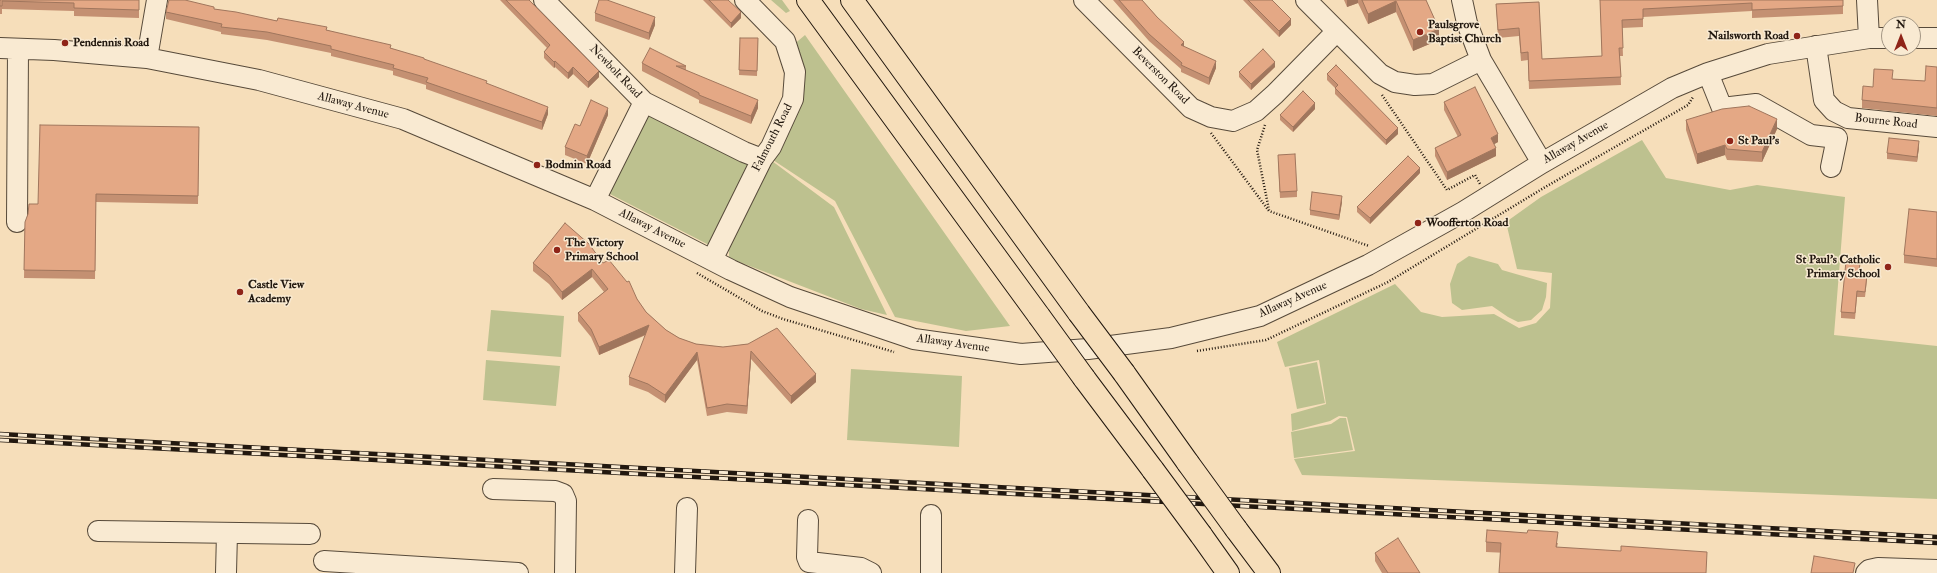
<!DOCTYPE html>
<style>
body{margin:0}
#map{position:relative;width:1937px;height:573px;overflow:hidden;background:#f6deba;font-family:"IM FELL Double Pica",serif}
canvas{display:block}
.north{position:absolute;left:1881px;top:16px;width:40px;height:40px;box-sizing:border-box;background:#f9ead2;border:1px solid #a39684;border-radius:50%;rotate:0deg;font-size:11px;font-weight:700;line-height:16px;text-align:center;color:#22180f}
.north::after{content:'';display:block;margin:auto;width:14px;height:18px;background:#8f2418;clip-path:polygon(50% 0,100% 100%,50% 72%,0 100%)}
</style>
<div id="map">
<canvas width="1937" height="573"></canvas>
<div class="north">N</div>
</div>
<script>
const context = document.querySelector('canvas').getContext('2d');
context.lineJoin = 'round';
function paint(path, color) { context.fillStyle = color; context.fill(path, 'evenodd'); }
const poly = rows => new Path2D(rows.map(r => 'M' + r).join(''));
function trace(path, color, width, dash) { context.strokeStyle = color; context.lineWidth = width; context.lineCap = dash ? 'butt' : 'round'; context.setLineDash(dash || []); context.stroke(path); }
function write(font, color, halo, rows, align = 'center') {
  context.font = font + ' "IM FELL Double Pica",serif'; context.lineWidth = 3; context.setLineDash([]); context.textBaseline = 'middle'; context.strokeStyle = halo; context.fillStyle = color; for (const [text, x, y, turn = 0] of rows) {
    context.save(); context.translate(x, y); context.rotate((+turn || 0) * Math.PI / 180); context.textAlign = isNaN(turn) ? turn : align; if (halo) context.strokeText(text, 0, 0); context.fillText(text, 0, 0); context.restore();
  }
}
paint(poly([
 [771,0,782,0,790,11,786,13],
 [805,35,1010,326,966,331,895,317,835,201,773,160,792,46],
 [654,113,753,164,713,247,606,192,646,115],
 [1642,140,1666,178,1730,190,1757,185,1845,197,1834,335,1937,346,1937,499,1302,475,1294,459,1355,451,1347,417,1339,416,1330,421,1292,431,1291,414,1326,404,1319,360,1285,367,1277,342,1395,284,1421,312,1442,317,1494,314,1519,328,1536,323,1550,308,1552,273,1517,269,1506,222,1541,197],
 [772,161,834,207,887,315,861,309,729,258,729,245],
 [1469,256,1498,264,1502,270,1547,283,1546,297,1542,310,1531,320,1518,322,1508,317,1492,306,1462,310,1452,303,1450,284,1457,264],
 [491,310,564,316,561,357,487,351],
 [486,360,560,366,556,406,483,400],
 [1317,362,1325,403,1297,409,1289,368],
 [851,369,962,376,959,447,847,440],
 [1340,418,1346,418,1353,450,1294,458,1291,432,1331,424]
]), '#bdc18f');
const minor = poly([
 [544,0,644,102,744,152,762,159],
 [1084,0,1191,108,1211,117,1233,121,1256,111,1275,94,1336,32],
 [1306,0,1380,74,1395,82,1415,85,1433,84,1481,60],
 [1462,0,1467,23,1481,60,1542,163],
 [1867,0,1869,38],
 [1913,38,1937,38],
 [1816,46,1824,100,1834,111,1848,118,1937,127],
 [0,48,54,50,147,58,259,80,403,119,595,200,731,270,790,297,914,339,1021,354,1088,349,1171,338,1260,316,1368,265,1463,212,1542,163,1672,88,1708,73,1768,54,1869,38,1889,38],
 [147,58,157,0],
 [1708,73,1722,108,1756,104,1811,135,1837,138,1831,167],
 [595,200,644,102],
 [17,222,18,49],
 [712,260,762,159,771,147,793,99,795,72,785,41,745,0],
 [493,489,555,491,563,494,566,501,565,573],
 [808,520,807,557,809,562,861,568,871,573],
 [98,531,310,534],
 [324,561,518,573],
 [226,573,227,533],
 [685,573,687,508],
 [931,573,931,515],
 [1866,573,1869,570,1878,568,1937,570]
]);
const highway = poly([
 [808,0,1039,316],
 [852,0,1079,313],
 [1124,373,1188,463],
 [1084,378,1153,470],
 [1236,529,1269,573],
 [1201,535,1228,573]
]);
trace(minor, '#574a3a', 22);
trace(highway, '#22180f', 24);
trace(poly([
 [1382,95,1447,190,1475,175,1480,184],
 [1265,125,1257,150,1269,210],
 [1211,133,1269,211,1369,246],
 [697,273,762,311,783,319,894,352],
 [1197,351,1266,340,1388,282,1547,186,1688,105,1693,97]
]), '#22180f', 2.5, [1, 2]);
trace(minor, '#f9ead2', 20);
trace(highway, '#f6deba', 22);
const rail = poly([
 [0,434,1937,537],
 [0,440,1937,543]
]);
trace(rail, '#22180f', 4.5);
trace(rail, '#f9ead2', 3, [9]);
const highwayBridge = poly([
 [1079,313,1124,373],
 [1039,316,1084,378],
 [1188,463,1236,529],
 [1153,470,1201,535]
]);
trace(highwayBridge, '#22180f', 24, []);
trace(highwayBridge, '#f6deba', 22);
paint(poly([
 [0,0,139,0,139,18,74,16,74,11,2,9,2,14,0,14],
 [500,0,529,0,599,77,588,88,573,74,568,79,555,67,554,68,544,58,544,52,547,48],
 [703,0,728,0,741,18,731,28],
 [1113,0,1142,0,1184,47,1216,68,1209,85,1181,72,1181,69,1149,41],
 [1243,0,1272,0,1291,25,1279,37],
 [1344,0,1426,0,1439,40,1413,51,1396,12,1368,24,1358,3,1347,7],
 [1600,0,1843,0,1843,14,1752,18,1752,11,1643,17,1643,27,1622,28,1623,56,1620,56,1621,85,1529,89,1528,60,1521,61,1519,36,1498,38,1496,4,1539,2,1542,59,1602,56],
 [214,9,327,30,391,48,424,60,487,84,548,114,542,130,426,89,426,85,393,75,393,71,331,56,331,53,267,40,221,34,221,32,166,19,166,12],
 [595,13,655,25,649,40,595,21],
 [740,38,758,38,757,76,739,75],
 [642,63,686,66,686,70,758,108,751,124,699,103,699,100,642,71],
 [1275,67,1251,90,1239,77,1239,72],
 [1937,67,1937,116,1862,108,1862,100,1873,87,1893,79,1925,81],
 [1327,74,1398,134,1386,145,1335,94,1335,88,1327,80],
 [1444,102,1498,142,1494,144,1496,156,1447,180,1435,156,1435,148,1458,137,1444,110],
 [1315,109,1293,132,1280,120,1280,115],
 [608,115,587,164,565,155,565,147,580,126],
 [1686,120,1777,129,1762,162,1727,160,1725,155,1697,164,1686,130],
 [199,127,198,204,96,202,95,279,24,278,25,222,38,204],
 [1919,147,1917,162,1887,159,1887,153],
 [1278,161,1297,191,1297,197,1280,198],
 [1420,173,1370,224,1357,212,1357,207],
 [1342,202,1339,220,1310,215,1310,210],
 [1937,212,1937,267,1904,263,1904,255],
 [533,263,603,263,637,299,646,312,666,330,679,338,696,344,723,347,748,344,816,382,791,404,751,359,747,414,727,412,707,416,697,360,665,403,648,392,629,385,629,377,646,335,599,355,591,337,578,321,578,313,604,292,592,277,562,300,549,284,533,271],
 [1860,267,1860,274,1867,280,1865,297,1857,297,1855,319,1841,318,1841,312],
 [1486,542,1558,543,1557,547,1707,562,1486,552],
 [1375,553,1420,573,1382,573,1375,561]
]), '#c49072');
paint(poly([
 [1347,0,1358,0,1358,3,1347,7],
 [1396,1,1396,12,1368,24,1368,14],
 [741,12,741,18,731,28,731,23],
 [655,17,655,25,649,40,649,33],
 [1291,19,1291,25,1279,37,1279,31],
 [1439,29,1439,40,1413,51,1413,40],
 [1184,42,1184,49,1181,45],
 [555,61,555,67,554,68,554,62],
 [1216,61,1216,68,1209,85,1209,78],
 [1275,62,1275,67,1251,90,1251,84],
 [573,67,573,74,568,79,568,73],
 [599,71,599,77,588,88,588,82],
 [758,100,758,108,751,124,751,116],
 [1315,103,1315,109,1293,132,1293,127],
 [548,107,548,114,542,130,542,122],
 [608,108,608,115,587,164,587,156],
 [1777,119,1777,129,1762,162,1762,152],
 [1398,128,1398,134,1386,145,1386,140],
 [1498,134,1498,142,1491,146,1491,138],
 [1919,141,1919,147,1917,162,1917,157],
 [1725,145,1725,155,1697,164,1697,154],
 [1496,148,1496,156,1447,180,1447,172],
 [1420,168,1420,173,1370,224,1370,218],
 [1342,196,1342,202,1339,220,1339,215],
 [592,269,592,277,562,300,562,292],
 [649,325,649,333,599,355,599,347],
 [751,351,751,359,747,414,747,406],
 [697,352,697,360,665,403,665,395],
 [816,374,816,382,791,404,791,396]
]), '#a0765d');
const building = poly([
 [0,0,139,0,139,10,74,8,74,3,2,1,2,6,0,6,0,0],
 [169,0,185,0,214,7,214,9,236,12,277,21,278,18,327,27,326,30,391,45,390,48,424,58,424,59,487,81,486,83,548,107,542,122,426,82,428,78,393,68,394,65,331,49,331,46,267,32,221,27,222,24,166,12,169,0],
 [506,0,529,0,599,71,588,82,573,67,568,73,555,61,554,62,544,52,550,45,506,0],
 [599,0,607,0,655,17,649,33,595,13,599,0],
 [709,0,728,0,741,12,731,23,709,0],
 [1119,0,1142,0,1157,17,1184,42,1181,45,1216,61,1209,78,1181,65,1182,63,1149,34,1119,0],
 [1248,0,1272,0,1291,19,1279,31,1248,0],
 [1362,0,1426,0,1439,29,1413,40,1396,1,1368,14,1362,0],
 [1600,0,1843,0,1843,6,1752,10,1752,3,1643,9,1643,19,1622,20,1623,48,1619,48,1621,77,1529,81,1528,52,1521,53,1519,28,1498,30,1496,4,1539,2,1542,59,1602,56,1600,0],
 [740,38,758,38,757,71,739,70,740,38],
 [650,48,686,66,676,66,758,100,751,116,699,95,699,93,642,63,650,48],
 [1263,49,1275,62,1251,84,1239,72,1263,49],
 [1336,65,1398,128,1386,140,1335,88,1338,85,1327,74,1336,65],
 [1926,66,1937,67,1937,108,1862,100,1863,86,1873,87,1874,69,1893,70,1892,79,1925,81,1926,66],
 [1475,87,1498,134,1491,138,1496,148,1447,172,1435,148,1461,135,1444,102,1475,87],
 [1303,91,1315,103,1293,127,1280,115,1303,91],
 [591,100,608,108,587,156,565,147,575,124,580,126,591,100],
 [1749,106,1777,119,1762,152,1727,149,1725,145,1697,154,1686,120,1722,109,1749,106],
 [40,125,199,127,198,196,96,194,95,271,24,270,25,222,28,214,29,204,38,204,40,125],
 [1889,138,1919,141,1917,157,1887,153,1889,138],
 [1295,154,1297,191,1280,192,1278,155,1295,154],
 [1408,156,1420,168,1370,218,1357,207,1408,156],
 [1312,192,1342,196,1339,215,1310,210,1312,192],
 [1909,209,1937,212,1937,259,1904,255,1909,209],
 [565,223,589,244,603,263,609,260,627,282,629,281,637,299,646,312,666,330,679,338,696,344,723,347,748,344,777,328,816,374,791,396,751,351,747,406,727,404,707,408,697,352,665,395,648,384,629,377,649,325,599,347,591,329,578,313,608,289,592,269,562,292,549,276,533,263,565,223],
 [1846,261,1860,262,1859,274,1867,275,1865,292,1857,291,1855,313,1841,312,1846,261],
 [1487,530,1527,533,1528,530,1558,532,1556,547,1621,551,1621,546,1707,552,1706,573,1499,573,1501,543,1486,542,1487,530],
 [1398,538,1420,573,1388,573,1375,553,1398,538],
 [1814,556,1855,563,1853,573,1811,573,1814,556]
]);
paint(building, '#e4a885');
trace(building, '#a0765d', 1);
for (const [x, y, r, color] of [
 [1420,32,4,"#8f2418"],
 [1797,36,4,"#8f2418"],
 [65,43,4,"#8f2418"],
 [1730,141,4,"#8f2418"],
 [537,165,4,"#8f2418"],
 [1418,223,4,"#8f2418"],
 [557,250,4,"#8f2418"],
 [1888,267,4,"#8f2418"],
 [240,292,4,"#8f2418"]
]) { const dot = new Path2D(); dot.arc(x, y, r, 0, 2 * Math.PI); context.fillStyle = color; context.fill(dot); trace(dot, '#f9ead2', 1.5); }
write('bold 12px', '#22180f', '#f9ead2', [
 ["Paulsgrove",1428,25],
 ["Baptist Church",1428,39],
 ["Nailsworth Road",1789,36,"right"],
 ["Pendennis Road",73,43],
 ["St Paul's",1738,141],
 ["Bodmin Road",545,165],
 ["Woofferton Road",1426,223],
 ["The Victory",565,243],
 ["Primary School",565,257],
 ["St Paul's Catholic",1880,260,"right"],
 ["Primary School",1880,274,"right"],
 ["Castle View",248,285],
 ["Academy",248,299]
], 'left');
write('12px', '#22180f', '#f9ead2', [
 ["Newbolt Road",615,72,46],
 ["Beverston Road",1160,76,45],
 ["Allaway Avenue",353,106,15],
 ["Bourne Road",1886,122,6],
 ["Falmouth Road",773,138,-63],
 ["Allaway Avenue",1576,143,-30],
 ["Allaway Avenue",652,229,27],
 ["Allaway Avenue",1293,300,-24],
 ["Allaway Avenue",953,344,8]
]);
</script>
